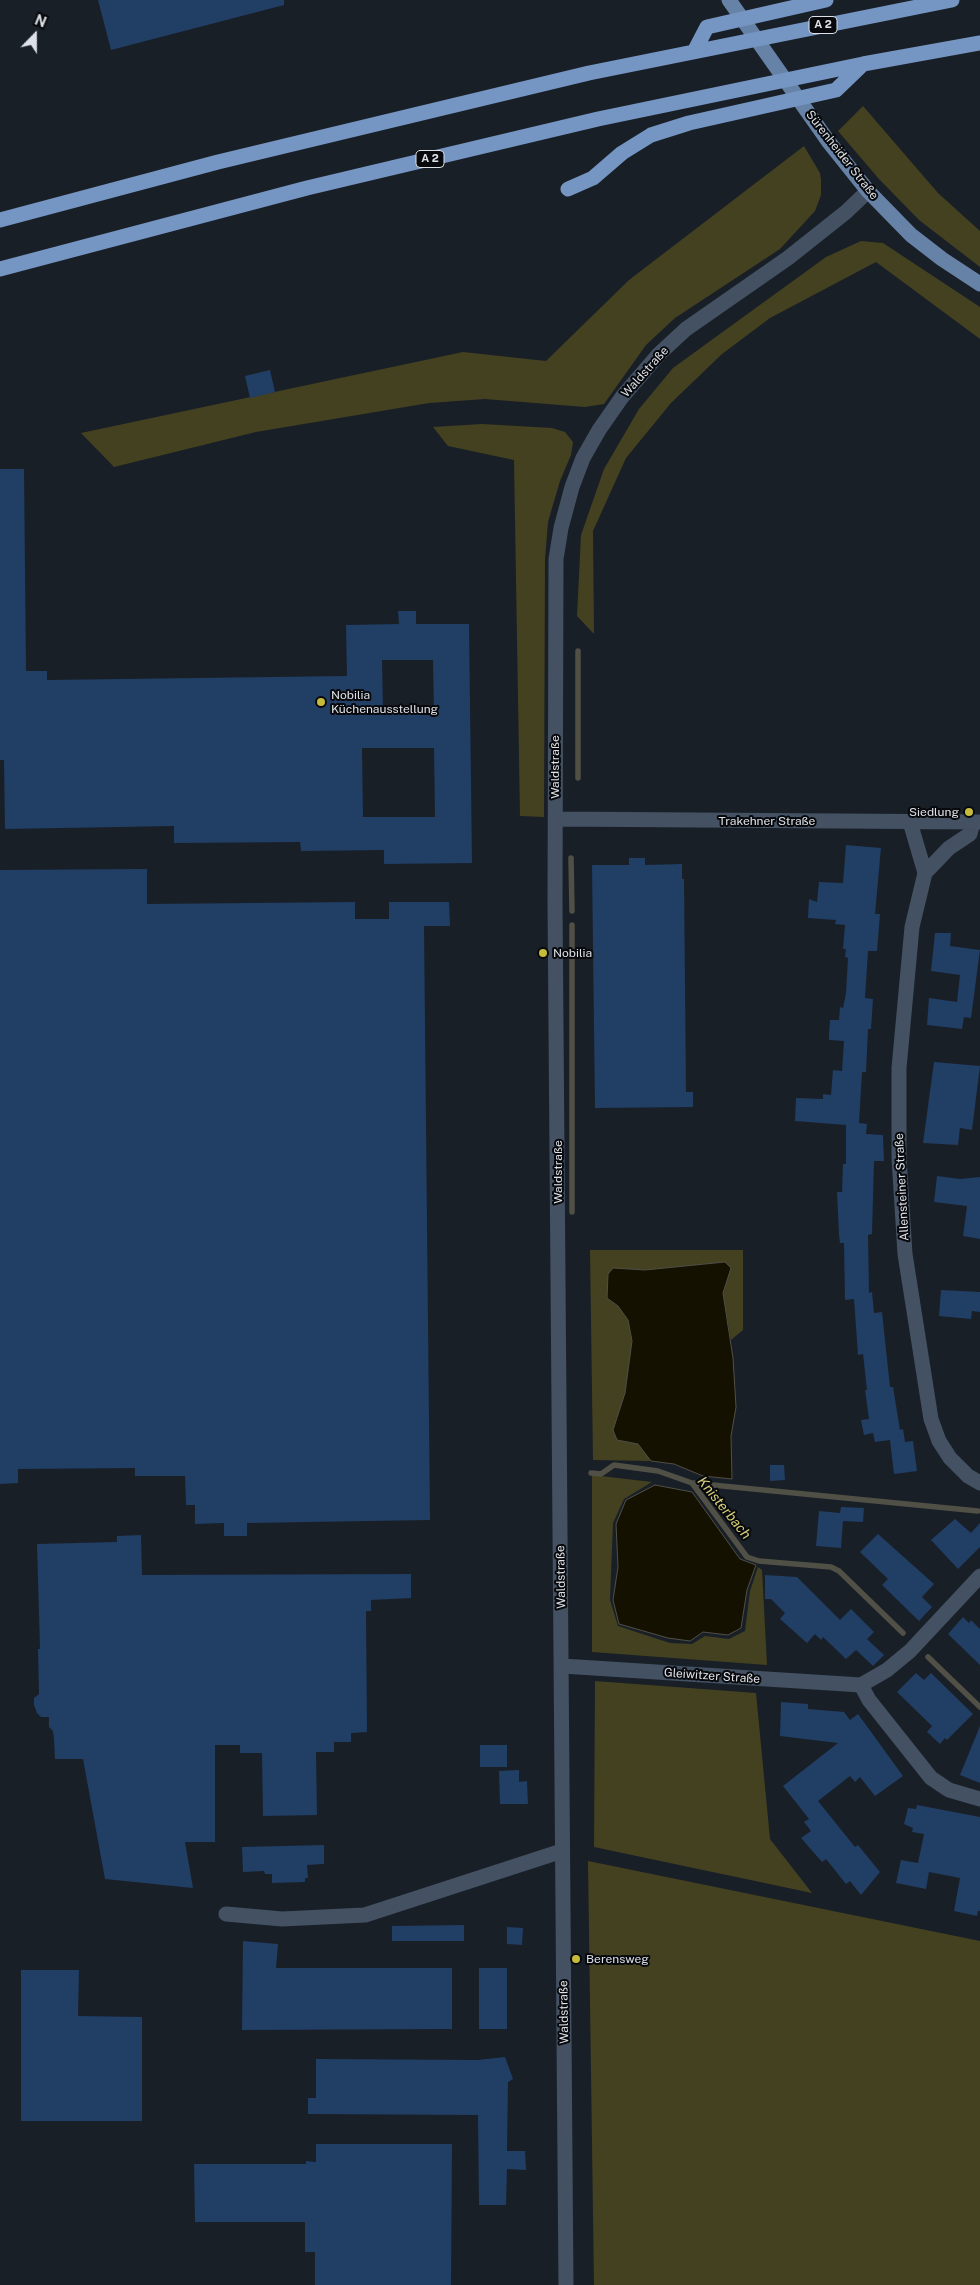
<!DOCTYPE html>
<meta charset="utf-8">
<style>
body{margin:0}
#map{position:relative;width:980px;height:2285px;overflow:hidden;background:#191f27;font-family:"Public Sans",sans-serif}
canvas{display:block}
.north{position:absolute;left:10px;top:10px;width:50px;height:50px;-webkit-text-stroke:4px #07090c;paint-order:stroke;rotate:22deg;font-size:14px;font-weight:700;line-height:20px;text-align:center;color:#dee2e8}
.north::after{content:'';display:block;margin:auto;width:18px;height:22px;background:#dee2e8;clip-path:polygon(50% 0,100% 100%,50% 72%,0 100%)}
</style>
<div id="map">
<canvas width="980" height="2285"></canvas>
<div class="north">N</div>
</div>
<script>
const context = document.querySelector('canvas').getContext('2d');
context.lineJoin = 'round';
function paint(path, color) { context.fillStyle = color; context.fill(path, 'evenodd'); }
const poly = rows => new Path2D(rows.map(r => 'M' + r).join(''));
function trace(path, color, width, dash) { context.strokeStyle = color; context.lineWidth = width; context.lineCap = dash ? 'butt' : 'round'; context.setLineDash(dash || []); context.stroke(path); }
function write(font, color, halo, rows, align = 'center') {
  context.font = font + ' "Public Sans",sans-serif'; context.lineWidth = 4; context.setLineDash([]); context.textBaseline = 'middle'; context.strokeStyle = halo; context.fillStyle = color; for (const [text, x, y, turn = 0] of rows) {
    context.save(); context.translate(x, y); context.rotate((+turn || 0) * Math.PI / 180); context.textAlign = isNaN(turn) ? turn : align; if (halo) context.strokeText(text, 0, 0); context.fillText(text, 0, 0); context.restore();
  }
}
paint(poly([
 [863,106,938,193,980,231,980,267,919,220,879,179,838,131],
 [804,146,820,173,821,180,821,195,815,211,780,249,675,318,646,345,604,404,585,407,485,399,429,403,256,432,114,467,81,433,463,352,546,361,629,280],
 [861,241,883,243,980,307,980,339,876,262,770,318,722,354,671,403,626,458,593,531,594,634,577,616,581,535,604,469,639,409,673,368,826,257],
 [482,424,552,428,565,432,573,442,571,455,560,481,548,522,545,560,544,817,520,816,514,460,448,446,433,427],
 [590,1250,743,1250,743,1330,731,1340,723,1293,731,1268,725,1262,645,1270,614,1268,607,1298,618,1306,628,1320,632,1341,625,1393,613,1430,617,1440,638,1444,651,1461,593,1460],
 [592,1475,652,1482,624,1499,613,1523,610,1600,618,1626,670,1643,692,1644,705,1636,729,1639,745,1631,750,1591,758,1567,762,1570,767,1665,592,1652],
 [595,1681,756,1693,770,1839,812,1893,594,1847],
 [588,1861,980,1941,980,2285,594,2285]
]), '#444120');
const water = poly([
 [725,1262,731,1268,723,1293,733,1358,736,1407,731,1436,732,1479,703,1476,674,1464,651,1461,638,1444,617,1440,613,1430,625,1393,632,1341,628,1320,618,1306,607,1298,608,1274,613,1268,645,1270,725,1262],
 [655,1485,692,1492,740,1559,756,1565,747,1590,741,1628,728,1635,703,1632,690,1641,668,1638,619,1624,613,1600,618,1567,616,1524,626,1500,655,1485]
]);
paint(water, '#151100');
trace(water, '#515046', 1);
trace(poly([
 [578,651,578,778],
 [571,858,572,911],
 [572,925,572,1212],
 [591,1473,601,1474,614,1465,658,1471,692,1483,747,1557,759,1561,831,1567,839,1571,903,1633],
 [692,1483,978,1511],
 [928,1657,980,1707]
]), '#515046', 5.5);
paint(poly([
 [98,0,284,0,284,5,111,50],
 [270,370,275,392,250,398,245,376],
 [0,469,24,469,26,671,47,671,47,680,347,676,346,625,399,624,398,611,416,611,416,624,469,624,472,863,384,864,384,850,301,851,300,842,174,843,174,826,5,829,4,760,0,760],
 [382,660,433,660,434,710,383,711],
 [362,748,434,748,435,817,363,817],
 [846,845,881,848,875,914,880,914,877,951,868,951,865,998,873,999,871,1029,868,1029,866,1072,862,1072,859,1123,867,1124,866,1134,883,1135,884,1161,874,1161,872,1234,868,1235,869,1293,872,1292,874,1313,882,1312,890,1387,893,1387,900,1430,903,1429,905,1442,913,1441,917,1471,894,1474,890,1440,875,1442,873,1433,864,1435,861,1420,869,1419,865,1390,867,1390,863,1354,858,1355,854,1299,845,1300,844,1243,840,1243,839,1235,837,1192,842,1192,843,1164,846,1164,846,1125,795,1121,796,1098,823,1099,823,1094,831,1095,833,1070,842,1071,844,1041,829,1040,829,1035,830,1020,839,1020,840,1007,843,1008,846,993,848,958,845,957,846,949,843,949,845,925,835,924,836,920,808,918,809,899,817,902,819,882,843,883],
 [629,858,645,858,645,865,682,864,682,879,684,879,686,1092,693,1092,693,1107,595,1108,592,865,629,865],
 [147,869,147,904,355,902,355,919,389,919,389,902,449,902,450,926,424,926,430,1520,247,1523,247,1536,224,1536,224,1523,195,1524,195,1505,186,1505,185,1476,135,1476,135,1468,18,1469,18,1483,0,1484,0,870],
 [935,933,951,933,950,946,980,950,971,1018,964,1017,962,1029,927,1025,929,998,957,1002,960,975,931,971],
 [934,1062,980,1066,972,1130,960,1128,958,1145,923,1143],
 [937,1176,960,1179,980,1177,980,1239,963,1236,967,1206,934,1202],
 [941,1290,980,1292,980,1312,972,1311,971,1319,939,1316],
 [770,1465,784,1465,785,1480,770,1481],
 [841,1507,864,1508,863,1522,843,1521,841,1548,816,1546,819,1511,840,1513],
 [955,1519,971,1533,980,1523,980,1547,958,1569,931,1540],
 [878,1534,934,1584,922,1597,932,1607,919,1621,882,1585,888,1579,860,1552],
 [141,1535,142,1575,411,1574,411,1598,371,1600,371,1611,366,1611,367,1732,351,1733,351,1742,334,1742,334,1752,316,1752,317,1815,263,1816,262,1753,240,1753,240,1745,215,1745,215,1842,185,1842,193,1888,105,1879,83,1759,55,1759,54,1739,53,1731,49,1727,49,1717,41,1717,37,1713,34,1705,34,1698,39,1694,38,1649,40,1649,37,1544,117,1542,117,1536],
 [765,1575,797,1577,840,1620,851,1609,874,1632,867,1639,884,1655,873,1666,856,1650,846,1659,823,1637,821,1640,815,1634,807,1643,780,1619,785,1613,771,1599,765,1599],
 [963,1617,969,1623,971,1620,980,1629,980,1665,948,1634],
 [916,1673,924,1680,931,1673,973,1714,947,1740,945,1738,940,1744,927,1732,932,1726,897,1692],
 [781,1702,808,1704,808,1709,844,1712,850,1720,858,1714,903,1776,875,1796,860,1777,855,1782,850,1776,818,1801,855,1847,858,1845,880,1872,861,1895,850,1881,846,1884,826,1859,822,1862,801,1838,811,1831,804,1822,809,1819,783,1786,838,1743,780,1736],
 [980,1726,980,1783,960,1775],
 [480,1745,507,1745,507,1767,480,1767],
 [519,1770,519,1782,527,1781,528,1804,500,1804,499,1771],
 [917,1805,980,1817,980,1911,978,1911,977,1916,954,1911,960,1878,929,1872,926,1889,896,1883,901,1860,918,1863,924,1834,912,1832,913,1828,904,1824,908,1808,916,1809],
 [324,1845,324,1864,307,1865,308,1878,305,1878,305,1882,272,1883,272,1874,265,1874,264,1871,243,1872,242,1847],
 [464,1925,464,1941,392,1941,392,1926],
 [507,1927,523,1928,522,1945,507,1944],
 [243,1941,278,1944,276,1968,452,1968,452,2029,242,2030],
 [479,1968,507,1968,507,2029,479,2029],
 [21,1970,79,1970,78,2016,142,2017,142,2121,21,2121],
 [505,2057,513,2079,508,2082,507,2151,525,2151,526,2170,507,2169,506,2205,479,2205,478,2115,308,2114,308,2098,316,2098,316,2059,478,2060],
 [316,2144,452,2144,451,2285,315,2285,315,2252,305,2252,305,2222,195,2222,194,2164,306,2164,306,2161,316,2162]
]), '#213e65');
trace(poly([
 [555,819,980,822],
 [910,822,925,873],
 [973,822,970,834,949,848,925,873,912,927,899,1068,899,1158,905,1254,931,1419,939,1441,950,1458,968,1476,980,1483],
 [562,1666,861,1685,887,1670,910,1651,980,1576],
 [861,1685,869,1700,931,1778,949,1790,980,1799],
 [226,1914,282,1919,365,1915,562,1851],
 [566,2285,555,901,556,559,561,528,572,487,583,458,599,430,622,397,659,354,686,329,788,258,846,212,868,191]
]), '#435163', 15);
trace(poly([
 [729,0,828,141,868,191,911,235,942,259,980,284]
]), '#6782a7', 15);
trace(poly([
 [695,50,707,27,826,0],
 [568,189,593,178,622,153,651,135,689,123,836,90,863,64],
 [0,220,218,162,589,73,952,0],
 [0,269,307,188,598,119,863,64,980,43]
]), '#7595c3', 15);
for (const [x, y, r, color] of [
 [321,702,5,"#c7bb3b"],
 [969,812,5,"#c7bb3b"],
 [543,953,5,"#c7bb3b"],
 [576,1959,5,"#c7bb3b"]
]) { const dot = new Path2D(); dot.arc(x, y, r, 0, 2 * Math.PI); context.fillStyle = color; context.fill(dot); trace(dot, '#07090c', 2); }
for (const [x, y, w] of [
 [823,25,28],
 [430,159,28]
]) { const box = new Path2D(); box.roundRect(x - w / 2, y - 8.5, w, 17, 4); context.fillStyle = '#07090c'; context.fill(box); trace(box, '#dee2e8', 1); }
write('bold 11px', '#dee2e8', null, [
 ["A 2",823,25],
 ["A 2",430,159]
]);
write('12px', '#dee2e8', '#07090c', [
 ["Sürenheider Straße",842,155,52],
 ["Waldstraße",645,372,-48],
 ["Waldstraße",555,767,-90],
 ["Trakehner Straße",767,821],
 ["Waldstraße",558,1172,-90],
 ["Allensteiner Straße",902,1187,-93],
 ["Waldstraße",561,1577,-91],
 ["Gleiwitzer Straße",712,1676,4],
 ["Waldstraße",564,2012,-91]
]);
write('12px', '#dee2e8', '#07090c', [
 ["Nobilia",331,695],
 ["Küchenausstellung",331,709],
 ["Siedlung",959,812,"right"],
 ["Nobilia",553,953],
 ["Berensweg",586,1959]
], 'left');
write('italic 14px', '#d7cf7a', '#07090c', [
 ["Knisterbach",724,1508,51]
]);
</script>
